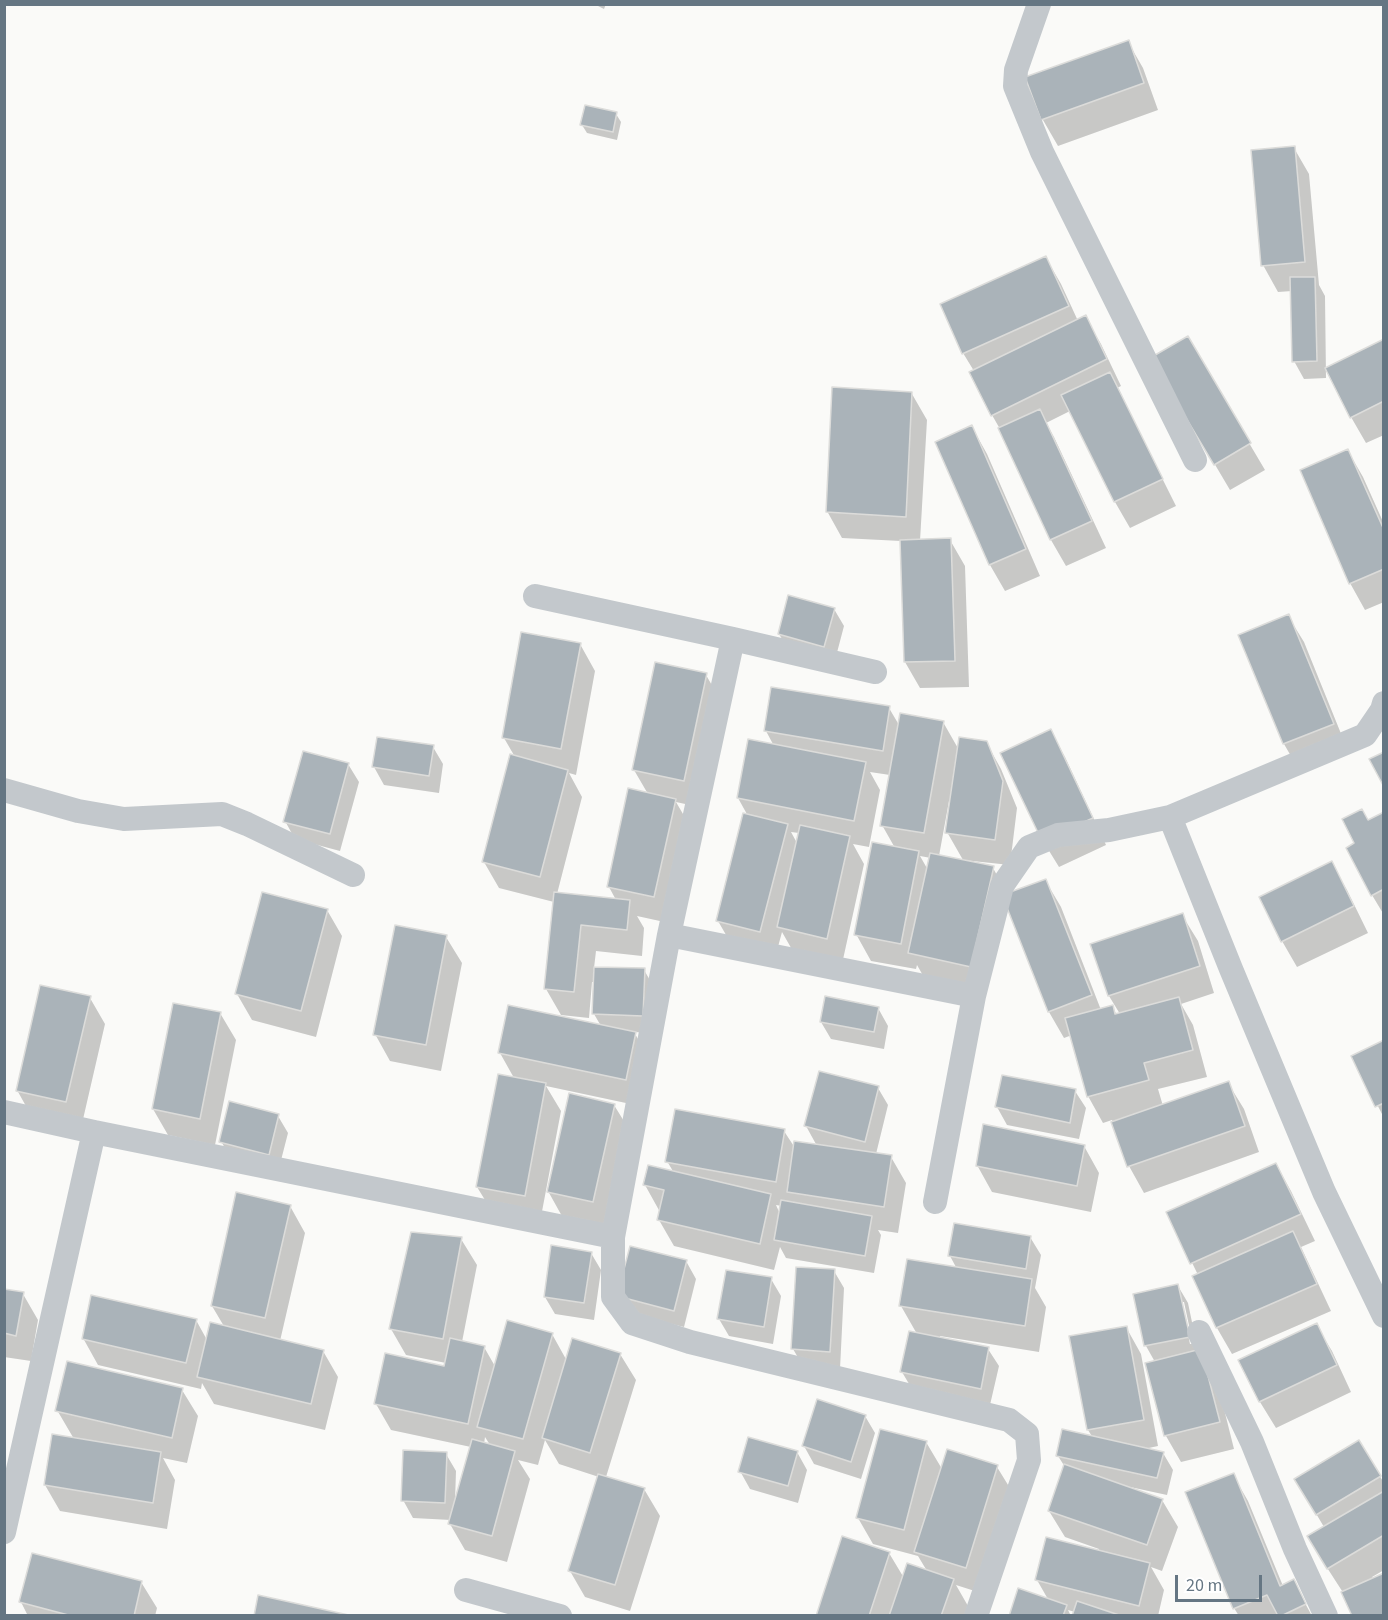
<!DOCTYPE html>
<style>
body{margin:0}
#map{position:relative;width:1388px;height:1620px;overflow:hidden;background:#fafaf8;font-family:"Source Sans 3",sans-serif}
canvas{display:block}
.frame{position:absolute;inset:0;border:6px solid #657683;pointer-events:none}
.scale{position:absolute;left:1175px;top:1575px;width:87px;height:27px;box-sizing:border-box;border:3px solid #657683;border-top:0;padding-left:8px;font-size:18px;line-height:21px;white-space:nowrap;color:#657683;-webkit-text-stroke:4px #fff;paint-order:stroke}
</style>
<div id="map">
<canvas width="1388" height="1620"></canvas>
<div class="frame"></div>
<div class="scale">20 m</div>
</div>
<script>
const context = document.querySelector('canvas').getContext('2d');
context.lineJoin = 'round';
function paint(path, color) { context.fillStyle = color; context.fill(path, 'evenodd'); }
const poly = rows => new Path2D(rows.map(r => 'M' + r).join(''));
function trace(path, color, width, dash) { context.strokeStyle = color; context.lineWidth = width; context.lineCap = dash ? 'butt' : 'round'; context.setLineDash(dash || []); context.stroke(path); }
paint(poly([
 [594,4,606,4,604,9],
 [1128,42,1143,68,1158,110,1058,146,1043,120,1027,78],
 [616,114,621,122,617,140,587,133,582,125],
 [1294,148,1309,174,1319,285,1325,296,1326,378,1304,379,1294,361,1292,291,1278,292,1263,265],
 [1046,258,1061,284,1078,321,1085,317,1101,344,1121,386,1117,388,1176,506,1130,528,1115,502,1070,411,1046,423,1054,437,1106,548,1066,566,1051,540,1000,429,992,415,974,371,963,353],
 [1187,338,1265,470,1230,490,1152,358],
 [1384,341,1384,435,1366,443,1351,417],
 [912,394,927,420,920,541,950,540,965,566,969,687,920,688,905,662,901,541,842,538,827,511],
 [972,427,987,454,1040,576,1005,591,990,565,937,443],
 [1348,451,1363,477,1384,524,1384,602,1365,610,1350,583],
 [834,609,844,626,834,664,790,652,779,634],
 [1288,616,1304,642,1348,751,1299,770,1284,744,1240,635],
 [580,644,595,671,576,775,569,773,582,797,557,894,616,900,609,887,648,794,634,770,706,675,721,701,699,807,676,802,690,826,669,923,637,916,644,928,642,956,596,951,594,968,644,970,654,987,653,1033,634,1032,650,1060,640,1106,546,1086,561,1111,540,1222,493,1213,477,1187,514,1078,500,1053,601,1026,594,1014,595,982,592,982,589,1018,561,1015,546,989,554,902,499,888,484,862,515,757,504,738],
 [889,708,899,725,943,722,959,750,986,742,1001,769,1017,808,1010,865,963,860,947,832,951,801,949,801,939,856,993,868,1008,895,1045,880,1061,907,1101,1010,1112,1007,1117,1015,1120,1014,1109,996,1092,945,1182,915,1198,941,1214,993,1181,1004,1193,1025,1207,1077,1158,1089,1163,1106,1228,1083,1244,1109,1259,1152,1144,1193,1129,1166,1112,1120,1103,1123,1088,1096,1072,1035,1064,1038,1049,1012,1006,902,986,993,925,979,917,965,916,969,871,961,856,934,895,848,882,825,890,775,870,772,880,790,869,847,853,844,864,864,842,964,794,953,782,932,775,958,733,947,718,921,748,816,738,798,749,741,774,746,766,731],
 [791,832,799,833,797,843],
 [920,856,931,858,928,870],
 [1050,731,1065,757,1106,845,1059,867,1043,841],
 [433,747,443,764,439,793,384,785,374,767],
 [348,764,359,782,340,851,295,839,285,821],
 [1384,814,1384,915,1372,895,1356,844,1368,821],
 [1331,863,1347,890,1368,933,1297,967,1282,941],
 [327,910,342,936,316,1037,252,1020,237,994],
 [446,937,462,963,441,1071,390,1061,375,1034],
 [90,998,105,1024,81,1128,32,1117,17,1090],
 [878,1008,888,1026,884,1049,831,1039,821,1022],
 [220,1013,236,1040,215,1145,168,1135,153,1109],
 [1384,1042,1384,1118,1353,1057],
 [878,1088,888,1105,876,1154,891,1157,906,1183,898,1233,878,1230,881,1235,874,1273,786,1258,780,1247,774,1270,674,1246,659,1220,660,1212,645,1185,674,1173,667,1161,784,1131,795,1148,817,1146,806,1126],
 [776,1205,782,1206,780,1214],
 [1075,1091,1086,1108,1079,1139,1007,1125,997,1107],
 [614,1105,630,1131,608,1228,563,1218,548,1191],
 [278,1116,288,1133,278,1172,231,1159,221,1141],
 [1084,1146,1099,1173,1091,1212,992,1192,977,1165],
 [1276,1164,1291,1191,1315,1241,1301,1247,1331,1311,1232,1354,1217,1328,1194,1277,1198,1275,1168,1213],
 [290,1206,305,1233,280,1341,323,1351,338,1377,325,1430,214,1404,202,1383,201,1389,98,1365,83,1338,196,1320,207,1340,225,1328,212,1306],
 [1030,1237,1041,1255,1035,1288,1046,1307,1039,1352,940,1336,940,1339,988,1349,999,1366,990,1405,912,1389,902,1372,917,1334,901,1306,957,1269,950,1256],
 [461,1239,477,1265,462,1342,484,1347,496,1368,552,1334,567,1361,620,1354,636,1380,606,1477,644,1489,660,1516,630,1611,585,1597,570,1571,599,1477,559,1464,545,1440,538,1465,518,1460,530,1479,507,1562,465,1550,450,1524,451,1520,413,1518,403,1500,446,1454,456,1471,455,1501,471,1447,391,1430,376,1404,445,1368,446,1363,406,1355,391,1329],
 [485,1437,490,1445,484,1444],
 [591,1253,601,1270,594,1320,555,1314,545,1297],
 [686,1261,696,1279,684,1327,629,1314,619,1296],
 [834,1271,844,1288,840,1369,803,1366,793,1349],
 [771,1279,781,1296,773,1344,729,1336,719,1319],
 [1178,1286,1188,1303,1198,1351,1216,1377,1234,1449,1181,1462,1166,1436,1147,1364,1155,1362,1146,1346,1135,1295],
 [1181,1302,1184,1302,1193,1344,1190,1344],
 [4,1290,23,1294,38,1320,31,1361,4,1357],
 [1316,1325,1332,1351,1351,1392,1276,1428,1260,1402,1240,1361],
 [1126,1327,1141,1354,1158,1446,1144,1449,1163,1453,1173,1470,1167,1495,1130,1487,1129,1489,1162,1500,1178,1527,1162,1571,1151,1567,1164,1590,1158,1616,1074,1616,1075,1612,1068,1610,1071,1616,1010,1616,1049,1601,1037,1580,1098,1551,1099,1549,1065,1537,1049,1511,1065,1467,1058,1456,1093,1438,1088,1430],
 [182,1390,198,1416,187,1463,163,1458,175,1480,167,1529,60,1511,45,1485,74,1439,57,1410],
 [865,1416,875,1433,861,1479,814,1464,804,1446],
 [926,1442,942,1469,997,1467,1013,1493,981,1593,956,1585,968,1606,965,1616,818,1616,889,1553,904,1578,927,1571,918,1556,873,1544,858,1518],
 [1359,1442,1384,1483,1384,1570,1372,1577,1373,1579,1344,1594,1324,1563,1324,1527,1296,1480],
 [797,1452,807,1470,798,1503,750,1489,740,1471],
 [1233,1475,1248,1501,1283,1586,1293,1581,1312,1616,1239,1616,1234,1608],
 [141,1582,157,1608,155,1616,28,1616,21,1602]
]), '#0003');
const building = poly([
 [1129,40,1144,83,1041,120,1025,77,1129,40],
 [585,105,617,112,613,132,580,125,585,105],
 [1295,146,1305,262,1261,266,1251,150,1295,146],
 [1046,256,1069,306,962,354,940,304,1046,256],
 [1290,277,1315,277,1317,361,1292,362,1290,277],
 [1086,315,1107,359,991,416,969,372,1086,315],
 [1188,336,1251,443,1214,465,1150,358,1188,336],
 [1384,339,1384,401,1350,418,1325,368,1384,339],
 [1110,372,1163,479,1114,502,1061,395,1110,372],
 [832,387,912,392,906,517,826,512,832,387],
 [1040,409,1092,521,1050,540,998,428,1040,409],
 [972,425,1026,549,989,565,935,442,972,425],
 [1348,449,1384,530,1384,569,1349,584,1300,470,1348,449],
 [951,538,955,661,904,662,900,540,951,538],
 [788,595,835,608,824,647,778,634,788,595],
 [1289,614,1334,724,1283,744,1238,635,1289,614],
 [521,632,581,643,561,749,502,738,521,632],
 [655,662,707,673,684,781,632,770,655,662],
 [771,687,890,706,883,751,764,731,771,687],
 [900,713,944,721,924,833,880,826,900,713],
 [1051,729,1093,818,1042,841,1000,753,1051,729],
 [377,737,434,745,429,776,372,767,377,737],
 [959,737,987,741,1003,781,995,840,945,833,959,737],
 [748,739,866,762,854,821,737,798,748,739],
 [303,751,349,763,330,834,283,822,303,751],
 [1384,752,1384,787,1369,759,1384,752],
 [510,754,568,770,540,877,482,862,510,754],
 [628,788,676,799,654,897,607,887,628,788],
 [1362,809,1368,820,1384,812,1384,889,1371,896,1346,848,1354,843,1342,819,1362,809],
 [743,813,788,824,760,932,716,921,743,813],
 [800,825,850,836,827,939,777,927,800,825],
 [872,842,919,851,901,944,854,935,872,842],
 [930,853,994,866,971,967,908,953,930,853],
 [1332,861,1354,906,1281,942,1259,897,1332,861],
 [1046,879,1092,995,1048,1012,1002,895,1046,879],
 [262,892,328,909,301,1011,235,994,262,892],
 [554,892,630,900,627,930,581,925,574,992,544,989,554,892],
 [1183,913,1200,966,1108,996,1090,944,1183,913],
 [395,925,447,935,426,1045,373,1035,395,925],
 [594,967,645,968,643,1016,592,1014,594,967],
 [40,985,91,996,66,1102,16,1091,40,985],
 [825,996,879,1007,874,1032,820,1022,825,996],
 [1179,997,1193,1050,1144,1063,1149,1080,1087,1097,1065,1018,1113,1005,1115,1014,1179,997],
 [173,1003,221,1012,200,1119,152,1109,173,1003],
 [508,1005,636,1032,626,1080,498,1053,508,1005],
 [1384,1040,1384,1103,1375,1107,1351,1056,1384,1040],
 [819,1071,879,1086,865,1142,804,1126,819,1071],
 [498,1074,546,1083,525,1196,476,1187,498,1074],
 [1002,1075,1076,1089,1070,1123,995,1107,1002,1075],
 [1229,1081,1245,1126,1127,1167,1111,1122,1229,1081],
 [569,1093,615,1104,593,1202,547,1192,569,1093],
 [229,1101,279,1114,269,1155,219,1142,229,1101],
 [675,1109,785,1129,776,1182,665,1162,675,1109],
 [983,1124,1085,1145,1077,1186,976,1166,983,1124],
 [794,1141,892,1155,884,1207,787,1192,794,1141],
 [1276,1163,1301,1214,1190,1264,1166,1212,1276,1163],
 [648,1165,771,1194,760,1244,657,1220,664,1190,643,1185,648,1165],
 [236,1192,291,1205,265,1318,211,1306,236,1192],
 [781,1200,872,1216,865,1256,774,1240,781,1200],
 [954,1223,1031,1236,1026,1269,948,1256,954,1223],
 [1293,1231,1317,1284,1216,1328,1192,1276,1293,1231],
 [411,1232,462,1237,443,1339,389,1329,411,1232],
 [551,1245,592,1252,584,1303,544,1297,551,1245],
 [630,1246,687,1260,674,1311,617,1296,630,1246],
 [907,1259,1032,1279,1025,1326,899,1306,907,1259],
 [796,1267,835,1269,830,1352,791,1349,796,1267],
 [726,1270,772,1277,764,1327,717,1319,726,1270],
 [1178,1284,1190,1337,1144,1346,1133,1294,1178,1284],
 [4,1289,24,1292,16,1336,4,1333,4,1289],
 [91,1295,197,1319,186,1363,82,1339,91,1295],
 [507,1320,553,1333,523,1439,477,1427,507,1320],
 [210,1322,324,1350,311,1404,197,1377,210,1322],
 [1317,1323,1337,1365,1259,1402,1238,1360,1317,1323],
 [1127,1326,1144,1420,1087,1430,1069,1336,1127,1326],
 [909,1331,989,1347,981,1389,900,1372,909,1331],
 [450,1338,485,1346,468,1424,374,1404,385,1353,444,1366,450,1338],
 [572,1338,621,1353,590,1453,542,1438,572,1338],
 [1201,1349,1220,1422,1164,1436,1145,1363,1201,1349],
 [67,1361,183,1388,172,1438,55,1411,67,1361],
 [817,1399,866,1415,851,1462,802,1446,817,1399],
 [880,1429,927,1441,904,1530,856,1518,880,1429],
 [1062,1429,1164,1452,1157,1478,1056,1456,1062,1429],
 [52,1434,161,1452,153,1503,44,1485,52,1434],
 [748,1437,798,1451,788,1486,738,1472,748,1437],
 [472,1439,515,1451,492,1536,448,1524,472,1439],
 [1359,1440,1381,1476,1316,1515,1294,1479,1359,1440],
 [947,1449,998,1465,966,1568,914,1552,947,1449],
 [403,1450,447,1452,445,1503,401,1501,403,1450],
 [1064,1464,1163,1499,1147,1545,1048,1511,1064,1464],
 [1234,1473,1280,1586,1294,1579,1306,1604,1281,1616,1278,1616,1267,1595,1233,1609,1185,1492,1234,1473],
 [598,1474,645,1488,615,1585,568,1571,598,1474],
 [1384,1491,1384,1535,1327,1569,1307,1536,1384,1491],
 [842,1536,890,1552,869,1616,816,1616,842,1536],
 [1046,1537,1150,1563,1139,1606,1035,1580,1046,1537],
 [32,1553,142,1581,134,1616,72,1616,19,1602,32,1553],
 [907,1563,954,1579,941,1616,889,1616,907,1563],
 [1384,1573,1384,1616,1352,1616,1341,1592,1384,1573],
 [1018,1588,1067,1605,1063,1616,1009,1616,1018,1588],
 [258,1595,353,1616,254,1616,258,1595],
 [1077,1601,1122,1616,1072,1616,1077,1601]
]);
paint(building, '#aab3b9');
trace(building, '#dcdcda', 1.5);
trace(poly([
 [1039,4,1016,70,1015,86,1042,152,1195,460],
 [535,596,733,639,875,672],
 [733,639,669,935,613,1237,613,1297,632,1323,690,1342,1009,1420,1027,1434,1029,1460,976,1616],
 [4,790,78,811,124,819,222,814,247,824,353,875],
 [1170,817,1231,969,1324,1192,1384,1316],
 [669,935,974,996],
 [4,1112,94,1132,613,1237],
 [935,1202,974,996,1002,886,1029,847,1058,835,1109,830,1170,817,1365,735,1382,710,1384,703],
 [1199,1332,1252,1442,1295,1549,1326,1616],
 [4,1532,94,1132],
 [466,1590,560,1616]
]), '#c3c8cc', 24);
</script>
